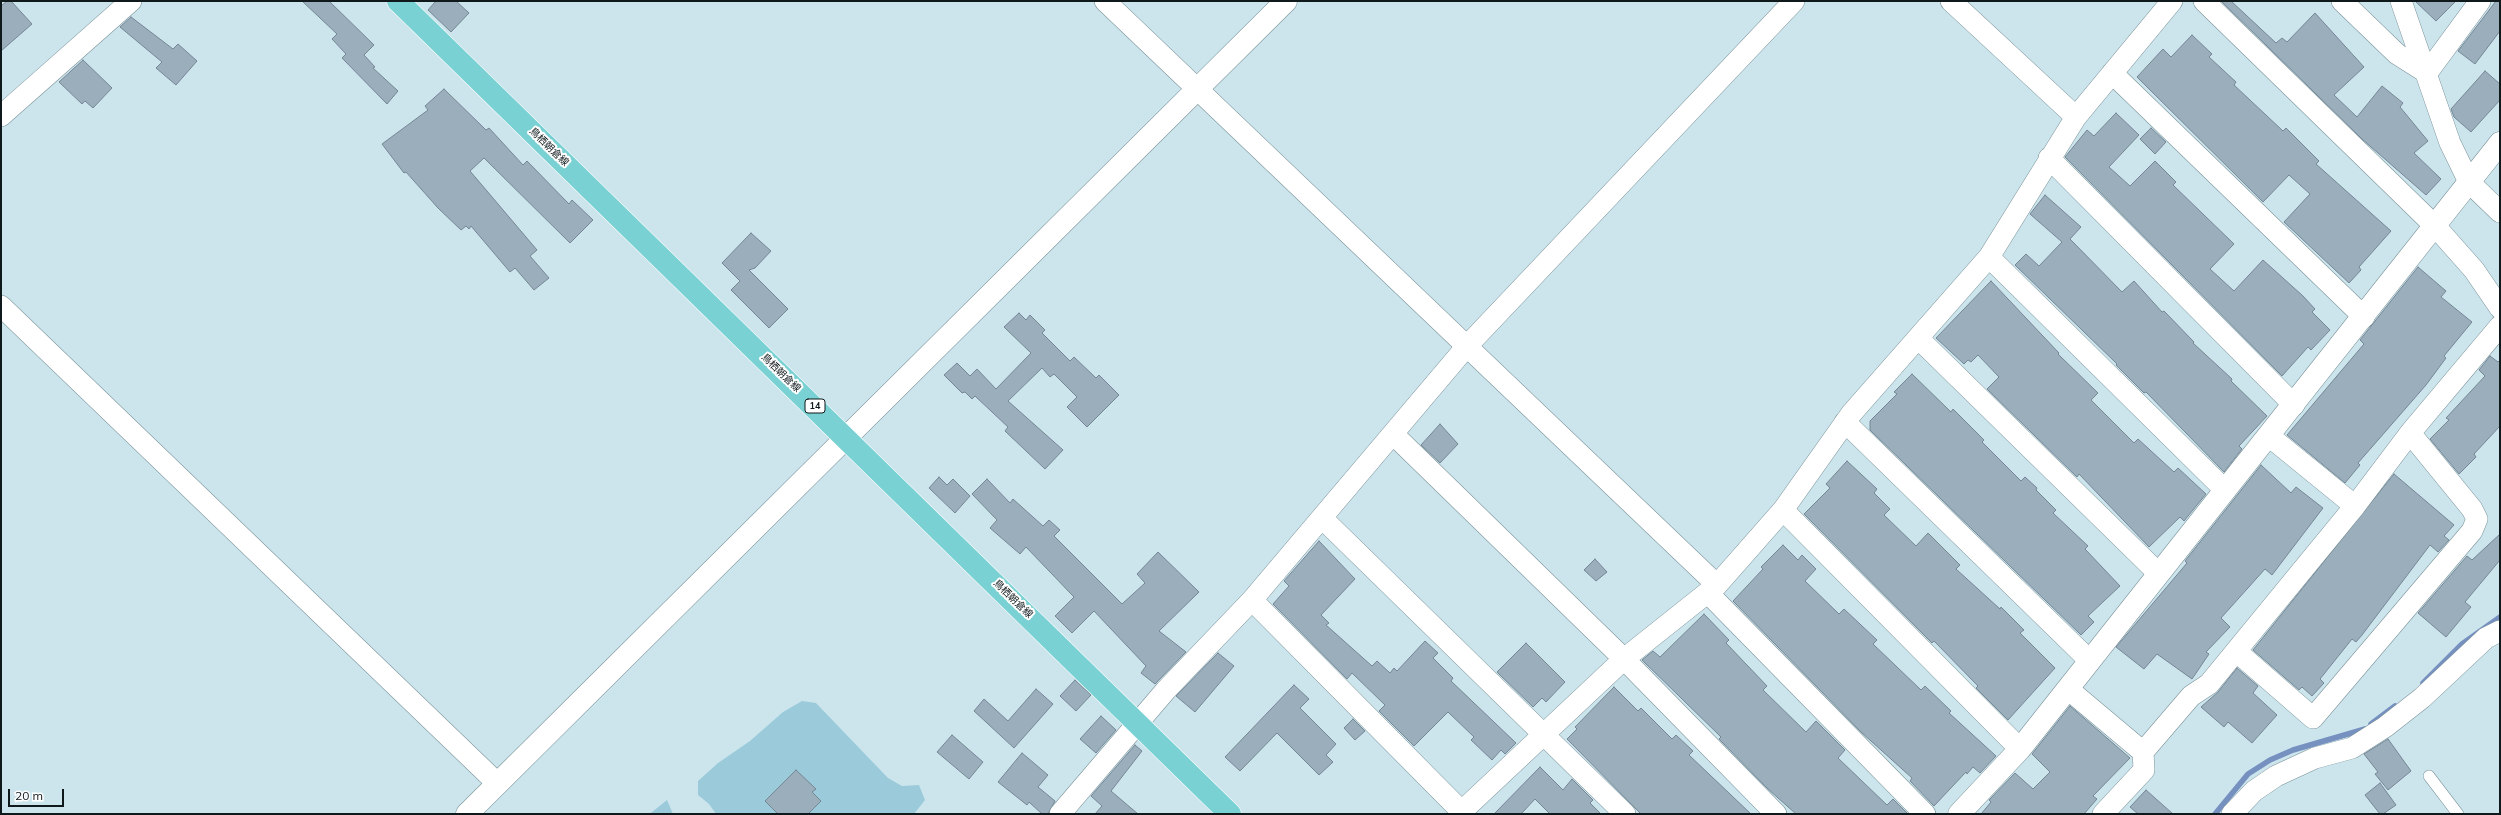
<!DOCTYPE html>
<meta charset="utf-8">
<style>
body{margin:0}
#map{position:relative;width:2501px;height:815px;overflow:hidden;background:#cce5ed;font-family:Mulish,sans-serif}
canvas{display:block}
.frame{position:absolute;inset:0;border:2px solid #0f181b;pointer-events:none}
.scale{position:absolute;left:8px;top:789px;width:56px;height:18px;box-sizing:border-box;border:2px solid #0f181b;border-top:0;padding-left:5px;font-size:12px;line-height:14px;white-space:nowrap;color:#0f181b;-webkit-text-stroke:3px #fff;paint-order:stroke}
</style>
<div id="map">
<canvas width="2501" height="815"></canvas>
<div class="frame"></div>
<div class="scale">20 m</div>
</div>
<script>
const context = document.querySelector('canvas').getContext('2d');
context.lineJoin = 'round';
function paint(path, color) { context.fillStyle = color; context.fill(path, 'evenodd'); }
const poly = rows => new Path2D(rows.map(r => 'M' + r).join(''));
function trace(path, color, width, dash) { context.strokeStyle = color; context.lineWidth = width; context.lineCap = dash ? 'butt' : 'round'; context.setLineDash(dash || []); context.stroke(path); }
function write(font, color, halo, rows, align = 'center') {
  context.font = font + ' Mulish,"Noto Sans JP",sans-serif'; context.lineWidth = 4; context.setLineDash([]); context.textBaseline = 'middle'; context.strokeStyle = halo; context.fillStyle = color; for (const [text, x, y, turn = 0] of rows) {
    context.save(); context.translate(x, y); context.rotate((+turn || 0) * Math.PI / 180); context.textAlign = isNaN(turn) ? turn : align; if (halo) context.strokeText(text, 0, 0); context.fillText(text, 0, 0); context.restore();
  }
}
paint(poly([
 [802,701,816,703,888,778,902,786,919,785,925,800,914,814,716,814,709,804,698,795,698,781,718,763,750,741,783,712],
 [667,800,673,814,649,814,652,812]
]), '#9bcbda');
trace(poly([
 [2423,683,2462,644,2500,617],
 [2371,724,2395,706],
 [2215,814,2248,774,2270,760,2293,750,2365,729]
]), '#7690bf', 5.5);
const building = poly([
 [7,1,11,1,32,24,1,51,1,6,7,1],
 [302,1,329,1,374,45,364,55,375,67,373,68,398,91,387,104,342,58,346,54,332,39,337,34,302,1],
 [436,1,456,1,469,13,451,32,428,10,436,1],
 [2221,1,2231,1,2276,43,2282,38,2287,42,2315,13,2364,67,2334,95,2357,117,2382,86,2403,103,2400,107,2428,141,2414,153,2441,179,2426,195,2362,139,2221,1],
 [2415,1,2456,1,2436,21,2415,1],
 [2496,1,2500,1,2500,31,2475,64,2458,51,2496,1],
 [131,17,173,49,178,44,197,61,176,85,156,68,162,62,120,27,131,17],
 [2192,35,2212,54,2209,57,2236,82,2234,85,2283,131,2286,128,2319,161,2316,164,2391,231,2359,267,2361,270,2349,283,2284,222,2310,194,2289,175,2263,202,2137,77,2163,49,2171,57,2192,35],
 [83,60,112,88,93,108,85,101,82,104,59,82,83,60],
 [2485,71,2500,84,2500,100,2471,132,2454,117,2451,109,2485,71],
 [444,89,486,130,489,128,523,165,527,161,569,204,572,200,593,220,570,243,484,158,470,171,537,250,530,256,549,278,534,290,515,268,510,272,471,226,469,229,466,226,461,230,438,208,406,172,404,173,382,144,428,110,425,106,444,89],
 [2116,113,2139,135,2109,167,2130,186,2155,161,2176,182,2173,185,2234,244,2210,269,2234,291,2263,260,2303,296,2315,309,2312,312,2330,330,2311,350,2308,347,2282,376,2065,157,2087,130,2094,136,2116,113],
 [2151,128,2166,142,2155,154,2140,139,2151,128],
 [2045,195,2081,227,2070,239,2122,292,2134,281,2162,312,2164,311,2194,342,2193,343,2232,379,2231,381,2267,416,2239,446,2242,449,2224,472,2146,392,2144,393,2116,365,2117,364,2015,265,2026,254,2039,266,2062,242,2030,214,2045,195],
 [751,233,771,251,755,268,749,270,788,309,769,328,731,290,740,281,722,263,751,233],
 [2418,267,2446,291,2441,297,2472,322,2444,356,2446,358,2426,385,2358,463,2360,465,2345,483,2287,435,2364,344,2360,340,2418,267],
 [1991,281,2059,353,2058,354,2098,393,2091,400,2134,443,2138,439,2174,472,2178,468,2206,494,2184,521,2180,517,2149,547,2079,474,2077,477,1987,389,1999,377,1978,355,1971,362,1968,360,1964,364,1936,338,1991,281],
 [1019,313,1026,320,1030,315,1045,330,1042,333,1070,361,1074,357,1096,378,1099,375,1119,395,1087,427,1067,407,1077,397,1054,374,1050,377,1042,368,1008,401,1063,450,1045,469,1005,431,1008,427,975,396,972,399,965,392,962,393,944,375,957,363,970,376,977,369,996,389,1031,353,1004,327,1019,313],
 [2490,356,2498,362,2500,360,2500,426,2474,454,2476,457,2459,474,2430,439,2449,420,2446,418,2485,376,2479,370,2490,356],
 [1912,374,1951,412,1953,409,1984,440,1982,442,2021,481,2025,477,2037,488,2036,490,2056,510,2053,513,2088,546,2085,549,2120,586,2088,616,2094,622,2081,635,1870,430,1870,421,1897,394,1894,392,1912,374],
 [1440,424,1458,444,1440,463,1421,445,1440,424],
 [1847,461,1877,489,1874,493,1890,509,1884,515,1916,546,1928,533,1960,565,1956,569,2000,609,2001,607,2024,630,2020,633,2055,668,2008,720,1976,688,1978,686,1934,641,1932,643,1804,514,1830,488,1826,484,1847,461],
 [2261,465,2291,493,2296,487,2323,508,2272,575,2265,569,2221,618,2230,627,2206,652,2209,654,2192,679,2157,654,2144,669,2116,647,2187,563,2185,561,2261,465],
 [2394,474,2454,525,2444,536,2449,540,2438,552,2430,545,2362,635,2356,642,2352,639,2320,679,2324,683,2312,696,2302,687,2299,690,2253,650,2394,474],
 [939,477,947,485,953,479,970,496,955,513,929,488,939,477],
 [987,479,1010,503,1013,499,1043,526,1049,520,1060,530,1054,536,1122,604,1145,583,1137,574,1158,552,1199,592,1159,631,1186,652,1155,684,1141,673,1146,666,1094,611,1072,633,1055,616,1074,597,1026,547,1020,554,990,528,997,520,972,494,987,479],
 [2500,534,2500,560,2465,602,2471,607,2446,637,2418,613,2467,556,2472,560,2500,534],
 [1319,541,1355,579,1321,615,1329,623,1326,625,1372,666,1377,661,1390,673,1394,668,1397,671,1425,641,1438,653,1433,658,1453,678,1451,681,1516,743,1505,754,1501,750,1492,760,1471,740,1474,737,1448,712,1414,746,1379,711,1385,705,1352,673,1347,679,1273,604,1289,586,1284,581,1319,541],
 [1783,545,1798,560,1802,555,1816,569,1805,581,1839,614,1844,609,1877,640,1873,644,1921,690,1925,686,1951,711,1949,713,1996,756,1980,773,1973,767,1967,774,1966,772,1934,806,1910,781,1912,778,1861,732,1733,601,1763,569,1761,567,1783,545],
 [1595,559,1607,572,1596,581,1584,570,1595,559],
 [1704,614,1729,640,1726,643,1767,686,1763,690,1806,732,1816,721,1845,750,1838,758,1887,805,1893,799,1908,814,1796,814,1768,789,1719,739,1721,737,1642,660,1653,651,1660,657,1704,614],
 [1526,643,1565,682,1546,702,1542,698,1533,707,1497,672,1526,643],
 [1218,653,1234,666,1195,712,1176,696,1218,653],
 [2237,668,2258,686,2253,693,2277,715,2252,743,2228,722,2224,727,2201,707,2218,692,2237,668],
 [1075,680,1091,695,1076,711,1060,696,1075,680],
 [1294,685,1309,699,1300,708,1336,744,1326,755,1333,762,1319,775,1277,733,1240,771,1225,757,1294,685],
 [1614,687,1638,711,1641,708,1672,739,1676,735,1693,751,1689,755,1751,814,1641,814,1567,739,1577,729,1575,727,1614,687],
 [1036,689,1053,704,1014,748,974,711,984,699,1008,721,1036,689],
 [2070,706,2130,758,2093,796,2097,799,2084,814,1981,814,1991,802,1989,800,2015,773,2033,789,2050,772,2032,754,2070,706],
 [1101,716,1116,730,1096,753,1080,739,1101,716],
 [1353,719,1365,731,1355,740,1344,728,1353,719],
 [952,735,983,762,969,779,937,752,952,735],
 [2388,739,2411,771,2388,790,2375,774,2378,772,2364,754,2388,739],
 [1135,745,1142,751,1111,791,1138,814,1095,814,1102,806,1091,796,1135,745],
 [1022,753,1048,775,1038,787,1055,801,1048,814,1042,814,1029,802,1027,805,998,782,1022,753],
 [1540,767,1563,790,1572,779,1593,800,1590,803,1601,814,1550,814,1535,799,1521,814,1494,814,1540,767],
 [796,770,816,789,812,792,821,801,808,814,778,814,765,801,796,770],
 [2380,783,2396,805,2383,814,2380,814,2365,795,2380,783],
 [2146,790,2173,814,2138,814,2130,807,2146,790]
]);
paint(building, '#9baebc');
trace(building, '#758694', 1);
const service = poly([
 [2429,776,2458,814]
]);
const minor = poly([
 [1105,1,1717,585],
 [1951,1,2076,117],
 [2204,1,2436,227,2474,270,2500,308],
 [2342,1,2397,54,2427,73,2480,1],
 [2401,1,2450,143,2469,182,2500,212],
 [2112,73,2364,317],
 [1,116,131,1],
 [2049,158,2294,405],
 [1989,257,2225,490],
 [1,306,497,783],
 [1919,339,2158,573],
 [1845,422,2090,661],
 [1393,434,1624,659,1776,814],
 [2269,436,2355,506],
 [1783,510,2020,749],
 [1322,518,1625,814],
 [1708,593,1925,814],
 [1252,600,1464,814],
 [2236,651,2313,718,2472,531,2477,519,2472,509,2410,433],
 [2068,689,2143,752,2144,770,2103,814],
 [2143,752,2191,696,2209,684,2355,506,2410,433,2500,326],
 [1060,814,1166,690,1252,600,1467,346,1794,1],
 [1459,814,1624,659,1717,585,1783,510,1851,414,1989,257,2076,117,2172,1],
 [2232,814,2254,791,2276,776,2315,758,2352,748,2385,727,2422,698,2486,638,2500,631]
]);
const tertiary = poly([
 [467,814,1286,1],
 [1959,814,2020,749,2500,143]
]);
const primary = poly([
 [398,1,1230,814]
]);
trace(service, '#7a9299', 12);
trace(minor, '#7a9299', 22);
trace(tertiary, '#7a9299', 23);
trace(primary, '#fff', 23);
trace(service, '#fff', 11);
trace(minor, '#fff', 21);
trace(tertiary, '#fff', 22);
trace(primary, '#7ad1d3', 22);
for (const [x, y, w] of [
 [815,406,20]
]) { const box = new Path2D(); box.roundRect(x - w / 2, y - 7, w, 14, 3); context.fillStyle = '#fff'; context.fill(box); trace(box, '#0f181b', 1); }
write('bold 9px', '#0f181b', null, [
 ["14",815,406]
]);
write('10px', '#0f181b', '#fff', [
 ["鳥栖朝倉線",549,147,44],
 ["鳥栖朝倉線",781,373,44],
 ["鳥栖朝倉線",1013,599,44]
]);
</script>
